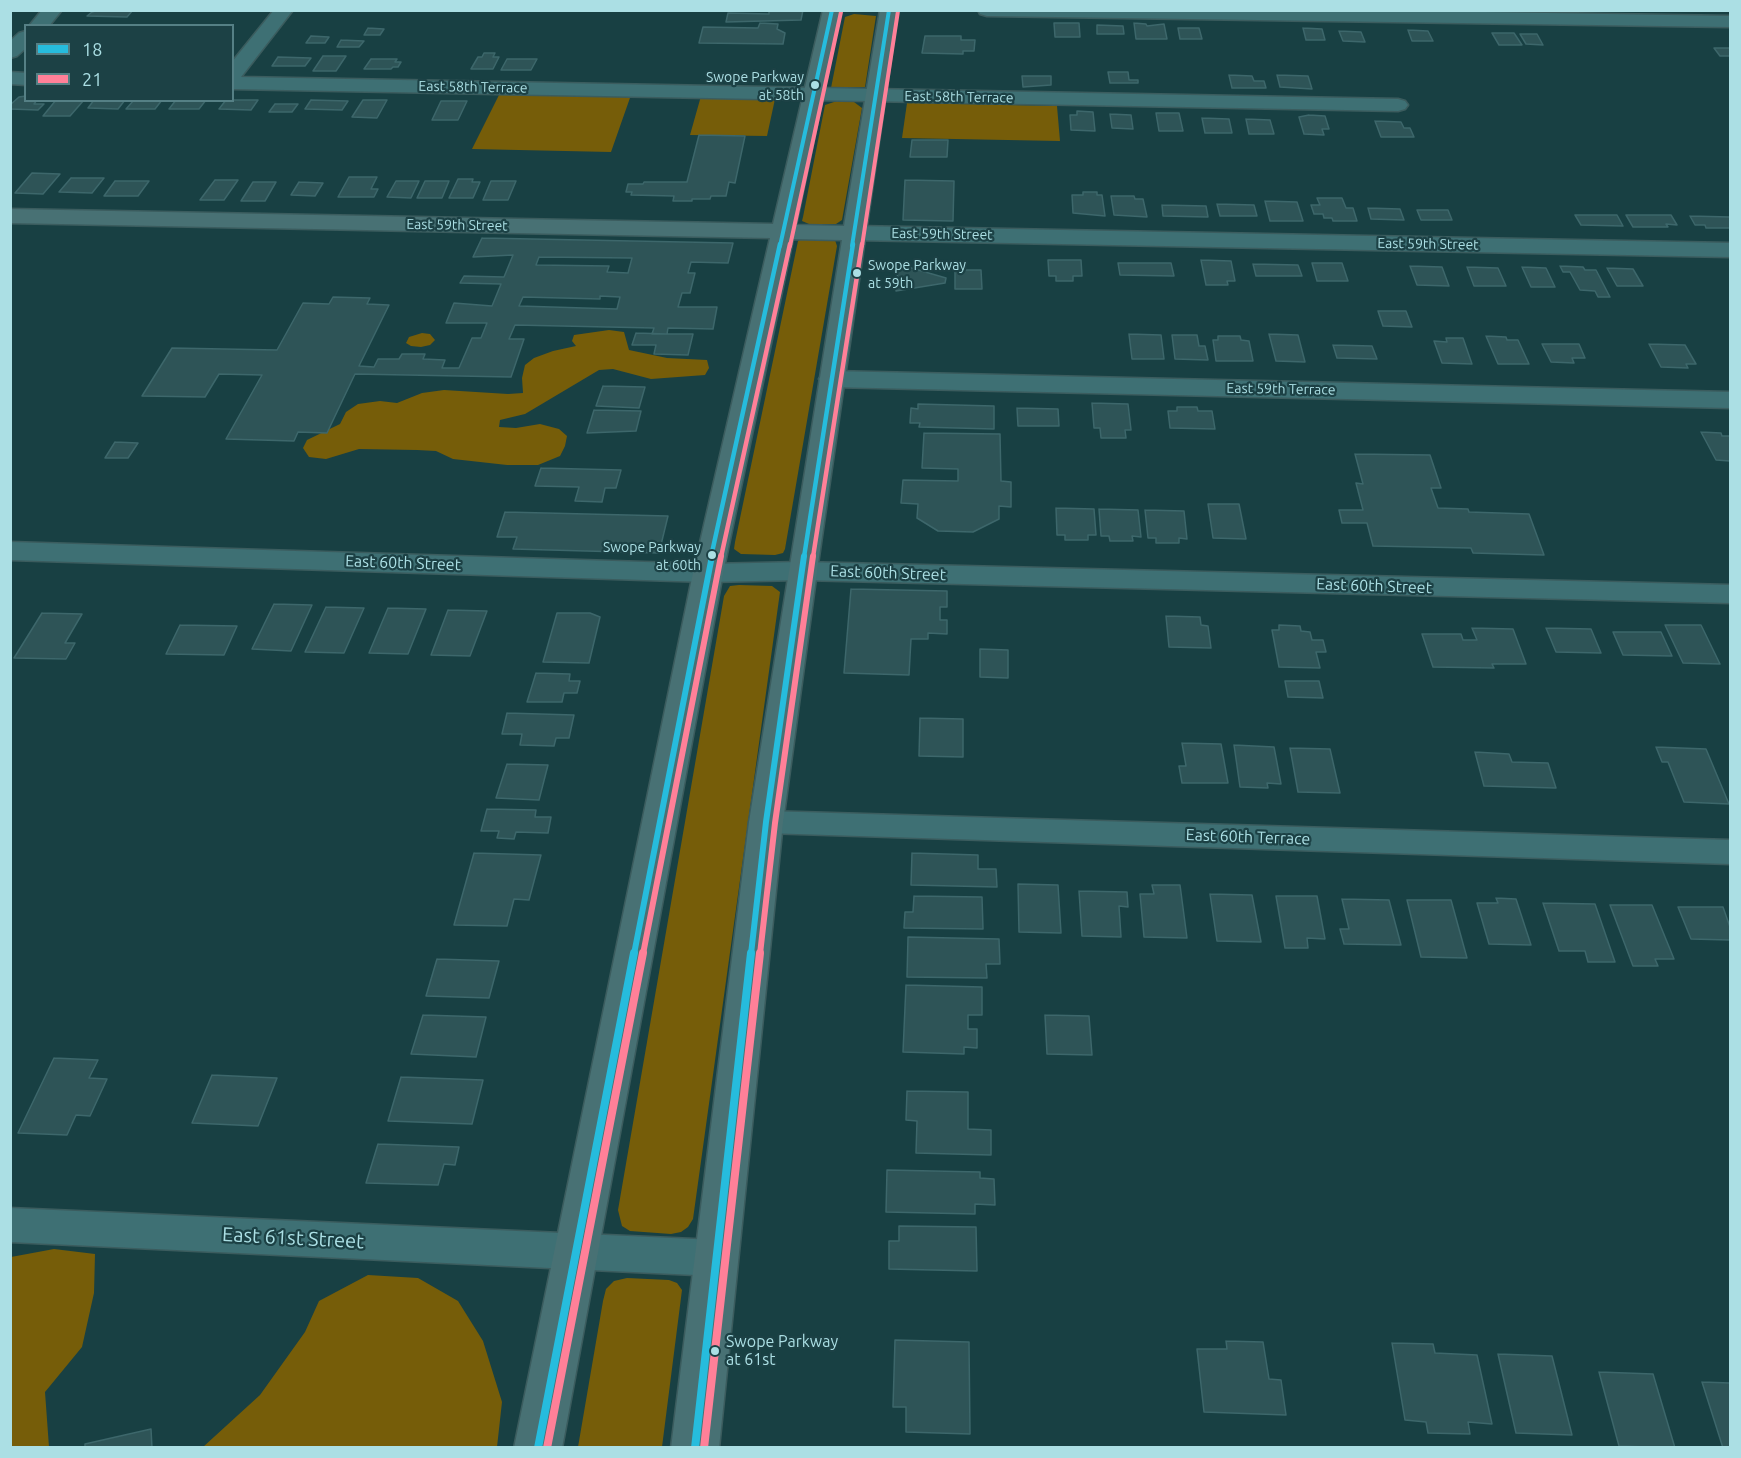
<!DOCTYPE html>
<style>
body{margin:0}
#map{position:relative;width:1741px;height:1458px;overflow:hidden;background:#184043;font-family:Ubuntu,sans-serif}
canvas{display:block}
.frame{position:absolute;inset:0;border:12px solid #abdfe4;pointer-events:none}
.legend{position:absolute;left:24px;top:24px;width:210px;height:78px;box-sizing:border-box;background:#1c4145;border:2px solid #558085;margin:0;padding:8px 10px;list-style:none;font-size:18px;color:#abdfe4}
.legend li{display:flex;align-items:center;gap:12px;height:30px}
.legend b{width:30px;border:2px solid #558085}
</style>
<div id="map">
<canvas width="1741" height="1458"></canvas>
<div class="frame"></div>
<ul class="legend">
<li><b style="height:8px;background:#26bcdd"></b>18</li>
<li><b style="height:8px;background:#ff8098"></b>21</li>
</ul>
</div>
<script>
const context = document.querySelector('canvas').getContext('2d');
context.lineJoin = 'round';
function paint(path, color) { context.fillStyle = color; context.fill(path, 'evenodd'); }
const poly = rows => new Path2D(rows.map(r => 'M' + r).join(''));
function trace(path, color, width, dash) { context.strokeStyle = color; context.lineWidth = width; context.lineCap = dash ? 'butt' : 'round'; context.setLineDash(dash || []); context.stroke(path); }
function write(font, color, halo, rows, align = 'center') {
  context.font = font + ' Ubuntu,sans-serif'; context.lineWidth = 4.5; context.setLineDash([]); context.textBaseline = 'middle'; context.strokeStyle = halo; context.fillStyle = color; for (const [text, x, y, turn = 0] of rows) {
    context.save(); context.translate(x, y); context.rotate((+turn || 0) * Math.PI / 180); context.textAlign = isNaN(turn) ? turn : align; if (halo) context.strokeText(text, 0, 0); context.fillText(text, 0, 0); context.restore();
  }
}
paint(poly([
 [854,14,876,16,865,87,831,88,845,17],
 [500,93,631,95,611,152,472,149],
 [701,96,775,99,767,136,690,135],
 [837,101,854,102,862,108,842,220,836,224,809,224,802,221,803,217,825,105],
 [907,103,1057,106,1060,141,902,138],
 [802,238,835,240,837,246,785,549,783,553,775,555,741,554,734,549,735,542,798,241],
 [609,330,624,332,629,350,667,358,707,360,709,368,705,375,651,379,613,369,599,370,525,414,500,420,499,427,516,428,540,424,559,429,567,436,565,446,560,456,538,465,507,465,453,459,436,451,417,450,359,449,326,459,309,457,303,448,307,440,340,424,346,412,358,404,380,401,397,403,422,393,444,390,508,394,523,393,522,378,525,365,534,358,553,351,576,346,572,341,574,335],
 [422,333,430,334,435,340,430,345,421,347,411,346,406,343,409,337],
 [739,585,772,586,780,592,693,1219,688,1227,681,1232,671,1234,630,1231,622,1226,618,1210,724,596,730,586],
 [54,1249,95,1254,94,1293,82,1347,45,1392,49,1447,11,1447,11,1257],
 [368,1275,418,1278,458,1301,483,1341,502,1402,497,1447,203,1447,260,1395,305,1332,319,1301],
 [627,1278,669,1280,677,1283,682,1290,662,1447,578,1447,603,1301,606,1289,614,1281]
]), '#765d09');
const building = poly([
 [99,10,133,10,127,17,87,16,92,12,99,10],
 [769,10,803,10,801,20,726,22,728,13,769,14,769,10],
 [760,23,778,24,777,29,785,33,783,44,699,43,703,27,758,28,760,23],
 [1054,23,1079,23,1080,37,1055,37,1054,23],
 [1134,23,1146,24,1147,26,1164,24,1167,39,1136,39,1134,23],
 [1097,25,1123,26,1124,34,1097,34,1097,25],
 [368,28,384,29,380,35,364,35,368,28],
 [1178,28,1199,28,1202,39,1180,39,1178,28],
 [1303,28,1322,29,1325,40,1306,40,1303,28],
 [1408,30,1428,31,1433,41,1412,41,1408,30],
 [1339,31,1361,32,1365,42,1343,41,1339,31],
 [1492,33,1514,33,1522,45,1499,45,1492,33],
 [1520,34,1537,34,1543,45,1526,44,1520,34],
 [311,36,329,37,325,43,306,43,311,36],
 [925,36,961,36,961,40,975,40,974,51,963,51,963,54,922,53,925,36],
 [341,40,364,41,359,47,337,47,341,40],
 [1714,48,1730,48,1730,56,1720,56,1714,48],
 [484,53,495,53,493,57,499,57,493,69,471,69,478,57,482,57,484,53],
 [323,56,346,56,336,71,313,71,323,56],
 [278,57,311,58,305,66,272,66,278,57],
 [371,59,397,59,395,62,401,62,398,67,393,67,391,69,364,69,371,59],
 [507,59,537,59,531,70,501,70,507,59],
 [1108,72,1128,72,1129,80,1138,80,1138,83,1110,83,1108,72],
 [1229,75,1252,76,1254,81,1264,81,1266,88,1232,88,1229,75],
 [1277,75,1308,76,1312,89,1280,87,1277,75],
 [1022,76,1051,76,1051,85,1023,87,1022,76],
 [26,96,26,100,37,100,34,104,44,104,38,110,10,109,10,105,19,97,26,96],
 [56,100,84,100,70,116,43,116,56,100],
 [94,100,125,100,118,109,88,108,94,100],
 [134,100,162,100,155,109,126,109,134,100],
 [176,100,206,100,199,109,169,109,176,100],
 [226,100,258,100,251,110,219,109,226,100],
 [311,100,348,101,342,110,305,109,311,100],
 [363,100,387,100,377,118,352,117,363,100],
 [441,101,467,101,458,120,432,120,441,101],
 [275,104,298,104,292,112,269,112,275,104],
 [1077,111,1093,112,1095,131,1071,130,1070,115,1077,115,1077,111],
 [1156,113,1179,113,1183,131,1159,131,1156,113],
 [1110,114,1131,115,1133,129,1112,128,1110,114],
 [1309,115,1325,116,1329,129,1322,129,1324,135,1304,134,1299,117,1309,115],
 [1202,118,1229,119,1232,133,1205,133,1202,118],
 [1246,119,1270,120,1274,134,1249,134,1246,119],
 [1375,121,1401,122,1404,128,1410,128,1414,137,1381,137,1375,121],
 [699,135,745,136,735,183,729,182,726,196,711,196,710,199,692,199,692,201,673,201,674,196,631,195,632,192,626,192,628,184,643,184,644,182,687,182,699,135],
 [912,140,948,140,947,157,910,157,912,140],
 [32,173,60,174,43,194,15,193,32,173],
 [349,177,377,177,371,189,378,189,374,197,338,197,349,177],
 [71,178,104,178,92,193,59,192,71,178],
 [458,179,473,179,472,182,480,182,473,198,449,198,458,179],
 [215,180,238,180,224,200,200,200,215,180],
 [905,180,954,181,953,221,903,220,905,180],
 [115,181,149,181,138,196,104,196,115,181],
 [396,181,419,181,411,198,387,197,396,181],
 [425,181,449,181,442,198,417,198,425,181],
 [491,181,516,181,508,200,483,200,491,181],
 [253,182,276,182,265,201,241,201,253,182],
 [299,182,323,183,315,196,291,195,299,182],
 [1083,192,1097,192,1097,195,1102,195,1105,216,1073,213,1072,195,1083,195,1083,192],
 [1111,196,1134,196,1135,199,1143,199,1147,217,1114,215,1111,196],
 [1317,198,1342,198,1346,208,1353,208,1357,221,1333,221,1332,218,1324,218,1323,214,1314,214,1311,205,1320,205,1317,198],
 [1265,201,1297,202,1303,221,1270,221,1265,201],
 [1217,204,1254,205,1257,216,1220,216,1217,204],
 [1162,205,1206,206,1208,217,1163,216,1162,205],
 [1368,208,1400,209,1404,220,1371,219,1368,208],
 [1417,210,1448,210,1452,220,1421,220,1417,210],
 [1575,215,1617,215,1623,226,1581,225,1575,215],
 [1626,215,1671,215,1677,225,1666,224,1668,227,1633,227,1626,215],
 [1690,216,1730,217,1730,228,1706,228,1705,225,1695,225,1690,216],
 [482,238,733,243,728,263,691,262,688,273,695,273,690,293,682,293,678,307,717,307,713,329,668,328,667,334,652,334,654,328,515,325,509,339,524,339,511,377,355,374,327,433,298,432,294,441,226,439,262,375,219,374,205,397,142,396,172,348,277,350,303,303,329,304,333,297,370,298,367,304,389,305,359,366,374,367,378,359,399,359,402,354,425,354,423,359,445,360,442,368,459,368,472,338,481,338,487,323,446,323,454,303,492,306,501,284,460,283,464,276,504,277,513,255,473,257,482,238],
 [539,257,632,258,628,273,607,272,609,266,536,265,539,257],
 [600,296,620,297,617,309,519,306,523,297,600,299,600,296],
 [1048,260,1081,260,1082,276,1073,276,1073,281,1056,281,1056,276,1049,276,1048,260],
 [1201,260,1231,261,1235,281,1227,281,1228,285,1206,285,1201,260],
 [1118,263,1171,263,1174,276,1120,275,1118,263],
 [1312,263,1342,263,1348,281,1317,281,1312,263],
 [1253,264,1298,265,1302,276,1256,276,1253,264],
 [1410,266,1442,267,1449,286,1417,285,1410,266],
 [1560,266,1583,267,1585,270,1596,270,1610,297,1598,297,1595,291,1580,290,1570,272,1563,272,1560,266],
 [898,267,908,267,946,278,945,283,896,291,898,267],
 [1467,267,1498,268,1506,286,1474,286,1467,267],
 [1522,267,1546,268,1555,287,1531,287,1522,267],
 [1607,268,1633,269,1643,286,1617,286,1607,268],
 [955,270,981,270,982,289,955,289,955,270],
 [1378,311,1406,311,1412,327,1383,326,1378,311],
 [636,333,667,334,693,334,688,355,654,354,656,345,632,345,636,333],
 [1129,334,1161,335,1164,359,1132,359,1129,334],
 [1269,334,1298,335,1305,362,1276,361,1269,334],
 [1172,335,1197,335,1199,346,1205,346,1208,360,1175,359,1172,335],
 [1218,336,1240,336,1241,340,1249,341,1253,361,1216,361,1213,340,1218,340,1218,336],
 [1486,336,1506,337,1507,340,1518,340,1529,364,1498,364,1486,336],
 [1446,338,1463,338,1472,364,1442,363,1434,341,1447,342,1446,338],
 [1542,344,1579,344,1585,358,1572,358,1574,363,1551,362,1542,344],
 [1649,344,1685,345,1696,364,1686,364,1688,368,1661,367,1649,344],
 [1333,345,1372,346,1377,359,1337,358,1333,345],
 [603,386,645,387,639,408,596,406,603,386],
 [1092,403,1128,404,1131,430,1125,430,1126,438,1101,438,1100,428,1094,428,1092,403],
 [918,404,994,406,994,429,919,427,920,423,910,423,911,408,918,409,918,404],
 [1177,407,1197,407,1198,411,1212,411,1215,429,1170,428,1168,411,1177,411,1177,407],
 [1017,408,1058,409,1059,426,1018,426,1017,408],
 [594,410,641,411,636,431,587,433,594,410],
 [1701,432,1721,433,1722,436,1730,436,1730,461,1716,460,1701,432],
 [924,433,1000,434,1001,481,1011,482,1011,507,999,506,999,519,973,532,938,531,917,518,918,504,901,503,903,480,958,481,958,469,922,468,924,433],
 [115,442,138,443,128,458,105,458,115,442],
 [1355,454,1430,455,1441,488,1431,488,1438,508,1468,509,1469,512,1529,514,1544,555,1473,553,1471,548,1373,546,1367,523,1342,523,1339,510,1363,510,1356,483,1363,484,1355,454],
 [541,468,621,470,616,488,605,488,602,502,575,501,579,487,535,486,541,468],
 [1208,504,1239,504,1246,539,1213,538,1208,504],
 [1056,508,1094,509,1096,535,1088,535,1088,540,1065,540,1065,535,1057,535,1056,508],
 [1099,509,1138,510,1141,537,1132,536,1133,541,1110,541,1109,536,1101,536,1099,509],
 [1145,510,1184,511,1187,539,1179,538,1179,543,1156,543,1156,538,1148,538,1145,510],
 [505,512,668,516,659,553,513,549,517,537,497,537,505,512],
 [851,589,947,591,947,607,940,607,940,620,947,620,947,634,928,633,928,639,911,639,909,675,844,673,851,589],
 [274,604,312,605,291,651,252,649,274,604],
 [326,607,364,608,344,653,305,652,326,607],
 [388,608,426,609,408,654,369,653,388,608],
 [448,610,487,611,470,656,431,655,448,610],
 [42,613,82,614,65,643,75,643,66,659,14,658,42,613],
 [557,613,590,613,600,617,589,663,543,662,557,613],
 [1166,616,1200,617,1201,625,1208,626,1211,648,1169,647,1166,616],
 [180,625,237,626,224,655,166,654,180,625],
 [1279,625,1300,626,1301,631,1310,632,1312,640,1323,640,1326,652,1316,652,1320,668,1279,667,1272,630,1279,630,1279,625],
 [1665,625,1701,625,1720,664,1683,663,1665,625],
 [1472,628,1513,629,1526,664,1492,664,1494,668,1433,667,1422,634,1461,634,1463,640,1477,640,1472,628],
 [1546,628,1591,629,1601,653,1556,652,1546,628],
 [1613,632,1661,632,1672,656,1623,655,1613,632],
 [980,649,1008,650,1008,678,980,677,980,649],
 [536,673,570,674,569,681,580,681,577,693,564,693,562,702,527,702,536,673],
 [1285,681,1319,681,1323,698,1288,697,1285,681],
 [507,713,574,715,569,738,556,738,554,746,520,745,522,734,502,734,507,713],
 [920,718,963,719,963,757,919,756,920,718],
 [1182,743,1221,744,1228,783,1182,783,1179,766,1186,766,1182,743],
 [1234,745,1274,747,1281,784,1267,783,1268,788,1240,787,1234,745],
 [1656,747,1706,749,1729,804,1684,802,1668,762,1662,762,1656,747],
 [1290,748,1330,749,1340,793,1298,792,1290,748],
 [1475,752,1509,754,1512,762,1548,763,1556,788,1484,786,1475,752],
 [507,764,548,765,539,800,496,798,507,764],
 [487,809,536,810,535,817,551,817,548,833,516,832,514,839,497,838,499,831,481,831,487,809],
 [474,853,541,855,529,900,514,899,507,926,454,925,474,853],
 [912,853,978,855,978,869,996,869,997,887,911,885,912,853],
 [1018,884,1058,885,1061,933,1019,932,1018,884],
 [1152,885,1180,885,1187,938,1144,937,1140,894,1154,894,1152,885],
 [1079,891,1127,892,1128,907,1119,906,1121,937,1082,936,1079,891],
 [1210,894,1252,895,1261,942,1217,941,1210,894],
 [914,896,982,897,983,929,904,928,905,912,913,912,914,896],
 [1276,896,1317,896,1325,939,1307,938,1308,948,1285,948,1276,896],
 [1496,898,1516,899,1531,945,1489,944,1477,903,1498,903,1496,898],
 [1342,899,1389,900,1401,945,1344,944,1340,929,1349,929,1342,899],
 [1407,900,1451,900,1467,958,1421,957,1407,900],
 [1543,903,1595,904,1615,962,1588,962,1585,951,1559,951,1543,903],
 [1610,905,1652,905,1674,959,1655,959,1658,966,1633,966,1610,905],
 [1678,907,1723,907,1730,927,1730,940,1691,939,1678,907],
 [908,937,999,939,1000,964,986,964,987,978,907,977,908,937],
 [437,959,499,961,489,998,426,996,437,959],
 [906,985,982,987,982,1015,968,1015,968,1029,977,1029,977,1048,964,1047,964,1054,903,1052,906,985],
 [423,1015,486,1017,476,1057,411,1054,423,1015],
 [1045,1015,1089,1016,1092,1055,1047,1054,1045,1015],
 [54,1058,98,1060,89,1078,107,1079,90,1116,76,1115,67,1135,18,1133,54,1058],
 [212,1075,277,1078,258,1126,192,1123,212,1075],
 [401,1077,483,1080,472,1124,388,1121,401,1077],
 [907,1091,968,1092,968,1129,991,1130,991,1155,916,1153,917,1121,906,1120,907,1091],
 [378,1144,459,1147,455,1165,444,1164,438,1185,366,1183,378,1144],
 [887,1170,980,1172,980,1178,994,1179,995,1205,975,1204,975,1214,886,1212,887,1170],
 [899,1226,976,1227,977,1271,889,1269,889,1241,899,1241,899,1226],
 [895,1340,969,1342,970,1434,906,1432,906,1407,893,1407,895,1340],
 [1226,1341,1263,1342,1269,1379,1281,1380,1286,1415,1204,1412,1197,1349,1227,1349,1226,1341],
 [1392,1343,1433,1344,1435,1353,1477,1355,1492,1424,1468,1422,1470,1434,1428,1433,1426,1422,1405,1420,1392,1343],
 [1498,1354,1552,1356,1572,1435,1516,1433,1498,1354],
 [1599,1372,1653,1374,1675,1448,1619,1446,1599,1372],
 [1702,1382,1730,1383,1730,1448,1723,1448,1702,1382],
 [151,1429,152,1448,85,1448,85,1444,151,1429]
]);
paint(building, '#2e5457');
trace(building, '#3d676b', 1.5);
const street = poly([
 [42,10,62,10,49,26,29,26,42,10],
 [274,10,293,10,241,77,1398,99,1405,101,1408,105,1405,109,1398,111,232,89,232,62,274,10],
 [978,10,1363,10,1730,16,1730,27,987,16,980,14,978,10],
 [26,31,26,48,17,56,10,58,10,41,19,33,26,31],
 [10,72,26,73,26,85,10,84,10,72],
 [855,226,1730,243,1730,257,855,240,847,238,844,233,847,228,855,226],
 [832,371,1730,392,1730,408,832,387,823,384,819,379,823,374,832,371],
 [10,542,708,564,802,562,1730,585,1730,603,802,580,708,582,10,560,10,542],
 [766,811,1730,840,1730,864,766,833,754,830,749,822,754,814,766,811],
 [10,1208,716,1240,731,1245,738,1258,731,1271,716,1276,10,1242,10,1208]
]);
const secondary = poly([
 [823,10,841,10,796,225,844,226,880,10,898,10,817,571,783,822,719,1448,671,1448,749,822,842,240,793,239,723,573,562,1448,514,1448,693,573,770,238,10,223,10,209,773,224,823,10]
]);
trace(street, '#3b5c5e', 3);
trace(secondary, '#3b5c5e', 3);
paint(street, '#3e7074');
paint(secondary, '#487174');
trace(poly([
 [780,246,832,10],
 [852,246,889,10]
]), '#26bcdd', 4);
trace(poly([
 [711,557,780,244],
 [804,557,853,244]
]), '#26bcdd', 4.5);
trace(poly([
 [634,954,712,556],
 [751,954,766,822,804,556]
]), '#26bcdd', 6);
trace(poly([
 [538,1448,634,953],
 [695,1448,751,953]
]), '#26bcdd', 8);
trace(poly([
 [790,246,841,12],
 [862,246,898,11]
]), '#ff8098', 4);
trace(poly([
 [721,557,790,244],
 [813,557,862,244]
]), '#ff8098', 4.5);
trace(poly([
 [643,954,721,556],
 [760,954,775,823,813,556]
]), '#ff8098', 6);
trace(poly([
 [547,1448,643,953],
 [704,1448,760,953]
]), '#ff8098', 8);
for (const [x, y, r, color] of [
 [815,85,5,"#abdfe4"],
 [857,273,5,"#abdfe4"],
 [712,555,5,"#abdfe4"],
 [715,1351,5,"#abdfe4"]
]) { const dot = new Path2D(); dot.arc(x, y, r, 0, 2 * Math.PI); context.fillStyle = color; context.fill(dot); trace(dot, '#1c4145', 2); }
write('14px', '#abdfe4', '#1c4145', [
 ["Swope Parkway",804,77],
 ["at 58th",804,95],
 ["Swope Parkway",868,265,"left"],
 ["at 59th",868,283,"left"],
 ["Swope Parkway",701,547],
 ["at 60th",701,565]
], 'right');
write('14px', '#abdfe4', '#1c4145', [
 ["East 58th Terrace",473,87,1],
 ["East 58th Terrace",959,97,1],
 ["East 59th Street",457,225,1],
 ["East 59th Street",942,234,1],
 ["East 59th Street",1428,244,1],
 ["East 59th Terrace",1281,389,1]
]);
write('16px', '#abdfe4', '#1c4145', [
 ["East 60th Street",403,563,2],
 ["East 60th Street",888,573,2],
 ["East 60th Street",1374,586,2],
 ["East 60th Terrace",1248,837,2]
]);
write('16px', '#abdfe4', '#1c4145', [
 ["Swope Parkway",726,1342],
 ["at 61st",726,1360]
], 'left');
write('20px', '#abdfe4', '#1c4145', [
 ["East 61st Street",293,1238,3]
]);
</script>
